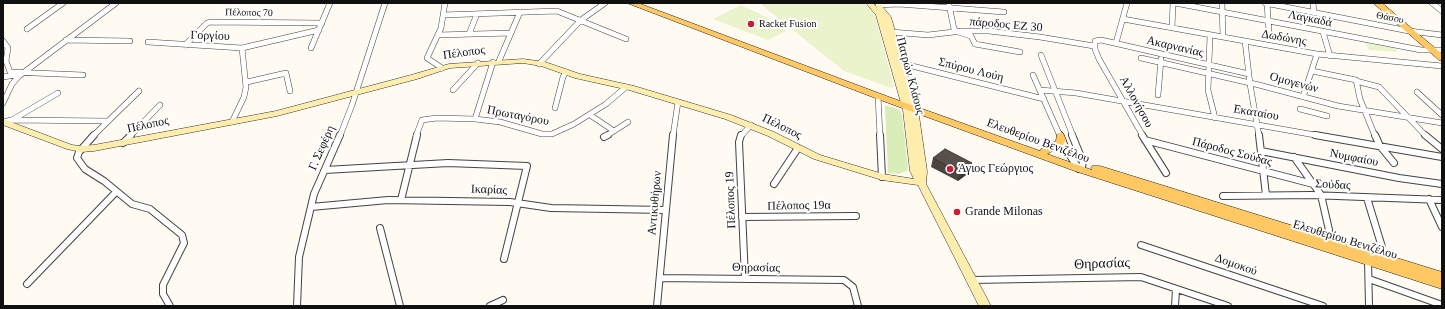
<!DOCTYPE html>
<meta charset="utf-8">
<style>
body{margin:0}
#map{position:relative;width:1445px;height:309px;overflow:hidden;background:#fffbf2;font-family:"Times New Roman",serif}
canvas{display:block}
.frame{position:absolute;inset:0;border:4px solid #101010;pointer-events:none}
</style>
<div id="map">
<canvas width="1445" height="309"></canvas>
<div class="frame"></div>
</div>
<script>
const context = document.querySelector('canvas').getContext('2d');
context.lineJoin = 'round';
function paint(path, color) { context.fillStyle = color; context.fill(path, 'evenodd'); }
const poly = rows => new Path2D(rows.map(r => 'M' + r).join(''));
function trace(path, color, width, dash) { context.strokeStyle = color; context.lineWidth = width; context.lineCap = dash ? 'butt' : 'round'; context.setLineDash(dash || []); context.stroke(path); }
function write(font, color, halo, rows, align = 'center') {
  context.font = font + ' "Times New Roman",serif'; context.lineWidth = 4; context.setLineDash([]); context.textBaseline = 'middle'; context.strokeStyle = halo; context.fillStyle = color; for (const [text, x, y, turn = 0] of rows) {
    context.save(); context.translate(x, y); context.rotate((+turn || 0) * Math.PI / 180); context.textAlign = isNaN(turn) ? turn : align; if (halo) context.strokeText(text, 0, 0); context.fillText(text, 0, 0); context.restore();
  }
}
paint(poly([
 [885,105,900,110,902,116,908,168,907,171,899,174,888,173]
]), '#d9edb9');
paint(poly([
 [762,3,864,3,872,10,875,16,894,87,891,88,844,71,768,10,763,6],
 [741,5,764,16,786,31,768,40,713,19],
 [1365,43,1395,48,1397,52,1369,50]
]), '#eaf3cb');
const streetFar1 = poly([
 [1175,3,1421,50,1442,50],
 [1222,3,1223,37],
 [1265,3,1409,31,1442,35],
 [1267,3,1269,32],
 [1313,3,1314,13],
 [1432,3,1442,11],
 [878,5,899,4,1004,12],
 [949,5,954,29,958,32,971,36,975,44,1020,52],
 [443,15,557,11,626,39],
 [1123,19,1317,54,1442,66],
 [1172,28,1173,3],
 [27,29,63,3],
 [891,32,928,35,962,31,989,31,1040,37,1094,46],
 [1323,32,1330,56],
 [469,34,477,14],
 [438,35,511,33],
 [1210,35,1208,90,1215,118],
 [66,40,130,41],
 [3,41,8,48,6,61,10,72,83,75],
 [1245,41,1250,84,1259,136],
 [148,42,242,48,246,87,244,97,232,122],
 [1116,43,1127,3],
 [185,45,207,23,210,22,322,23],
 [242,48,319,30],
 [311,48,330,3],
 [1041,55,1073,136],
 [1141,58,1259,85,1338,106,1442,123],
 [499,61,520,12],
 [493,62,475,119,500,122,542,134,552,134,574,124,606,104,626,87],
 [896,62,1044,99],
 [539,64,581,20,605,3],
 [442,68,427,58,441,28,445,3],
 [1312,71,1356,80,1360,99,1375,136],
 [1033,75,1060,136],
 [3,77,16,75],
 [1356,81,1379,87,1426,136],
 [247,82,286,73,290,91],
 [453,90,478,63],
 [1040,90,1076,93,1321,136],
 [1417,92,1442,115],
 [1158,95,1161,59],
 [878,96,880,136],
 [1303,97,1317,54],
 [3,103,12,84,19,76,116,3],
 [555,108,563,77,566,72],
 [1300,109,1327,116],
 [590,115,614,131,606,136],
 [12,120,58,93],
 [3,122,11,120,108,121],
 [614,131,628,122],
 [93,136,139,91],
 [130,136,160,105],
 [340,136,352,105,385,3],
 [416,136,422,120,437,118,475,119],
 [673,136,678,102],
 [741,136,751,125],
 [1143,136,1099,59,1095,49,1095,41,1101,40,1249,74]
]);
const street = poly([
 [94,135,79,152,77,158,85,169,104,181,132,204,150,209,182,235,184,243,163,285,163,294,170,306],
 [741,135,739,142,745,279],
 [880,135,882,177],
 [1060,135,1067,151,1079,169,1082,167,1083,162,1072,135],
 [1142,135,1166,173],
 [1259,135,1266,195],
 [1315,135,1442,157],
 [1375,135,1380,146,1394,163],
 [1425,135,1442,149],
 [604,137,608,135],
 [1145,140,1313,184],
 [123,143,131,135],
 [1261,151,1399,178,1442,184],
 [1294,157,1321,195,1329,230],
 [325,170,448,163,527,166,504,259],
 [774,184,798,148],
 [1223,196,1311,195,1442,200],
 [1367,198,1382,247],
 [1429,199,1442,227],
 [401,200,417,135],
 [311,207,388,200,510,202,551,208,666,210],
 [742,217,856,216],
 [380,228,400,306],
 [1141,245,1323,306],
 [1368,261,1369,306],
 [660,278,844,280,853,287,858,306],
 [1369,279,1442,305],
 [972,280,1141,277,1228,306],
 [27,284,116,192],
 [297,306,299,257,314,194,340,135],
 [490,306,503,300],
 [657,306,673,135],
 [1175,306,1176,289]
]);
const secondary = poly([
 [866,3,873,3,878,9,876,6,877,5,881,5,891,17,919,116,927,171,926,184,991,306,979,306,918,185,882,180,814,159,768,136,725,119,629,90,575,78,541,66,523,63,450,68,417,79,277,116,94,151,81,152,67,149,3,125,3,119,72,145,81,146,94,145,276,111,411,75,449,64,523,59,545,62,580,74,634,86,731,115,774,132,820,155,883,174,914,179,910,171,903,110,876,15,866,3]
]);
const primary = poly([
 [627,3,638,3,889,97,1040,151,1041,149,1056,141,1057,133,1063,133,1066,140,1063,145,1047,154,1092,170,1091,168,1092,166,1100,166,1442,272,1442,289,1075,171,883,101,627,3],
 [1373,3,1382,3,1442,54,1442,61,1439,60,1373,3]
]);
trace(streetFar1, '#434343', 6);
trace(street, '#434343', 8);
trace(secondary, '#323232', 1);
trace(primary, '#212121', 1);
trace(streetFar1, '#fff', 5);
trace(street, '#fff', 6);
paint(secondary, '#ffedad');
paint(primary, '#ffc862');
paint(poly([
 [933,158,972,163,970,172,958,181,931,167]
]), '#4d4440');
paint(poly([
 [972,163,970,172,958,181,960,173]
]), '#3e3734');
const building = poly([
 [945,149,972,163,960,173,933,158,945,149]
]);
paint(building, '#594f4b');
trace(building, '#3e3734', 1);
for (const [x, y, r, color] of [
 [751,24,4,"#c91e38"],
 [950,169,4,"#c91e38"],
 [957,212,4,"#c91e38"]
]) { const dot = new Path2D(); dot.arc(x, y, r, 0, 2 * Math.PI); context.fillStyle = color; context.fill(dot); trace(dot, '#fff', 1.5); }
write('10px', '#101010', '#fff', [
 ["Πέλοπος 70",249,13,1],
 ["Θάσου",1390,18,11]
]);
write('10px', '#101010', '#fff', [
 ["Racket Fusion",759,24]
], 'left');
write('12px', '#101010', '#fff', [
 ["Λαγκαδά",1310,19,11],
 ["πάροδος ΕΖ 30",1006,25,5],
 ["Γοργίου",210,36,2],
 ["Δωδώνης",1284,38,10],
 ["Ακαρνανίας",1175,47,13],
 ["Πέλοπος",464,53,-8],
 ["Σπύρου Λούη",971,70,14],
 ["Πατρών Κλάους",910,76,75],
 ["Ομογενών",1294,83,15],
 ["Αλλονήσου",1136,102,61],
 ["Εκαταίου",1256,113,10],
 ["Πρωταγόρου",518,116,11],
 ["Πέλοπος",148,125,-12],
 ["Πέλοπος",782,127,26],
 ["Ελευθερίου Βενιζέλου",1038,141,20],
 ["Γ. Σεφέρη",322,148,-66],
 ["Πάροδος Σούδας",1232,152,15],
 ["Νυμφαίου",1354,158,11],
 ["Σούδας",1333,185,3],
 ["Ικαρίας",489,190,2],
 ["Πέλοπος 19",731,200,-92],
 ["Αντικυθήρων",655,203,-85],
 ["Πέλοπος 19α",799,206,-1],
 ["Ελευθερίου Βενιζέλου",1345,240,17],
 ["Δομοκού",1236,265,19],
 ["Θηρασίας",756,268,1]
]);
write('12px', '#101010', '#fff', [
 ["Άγιος Γεώργιος",958,169],
 ["Grande Milonas",965,212]
], 'left');
write('14px', '#101010', '#fff', [
 ["Θηρασίας",1102,264,-2]
]);
</script>
